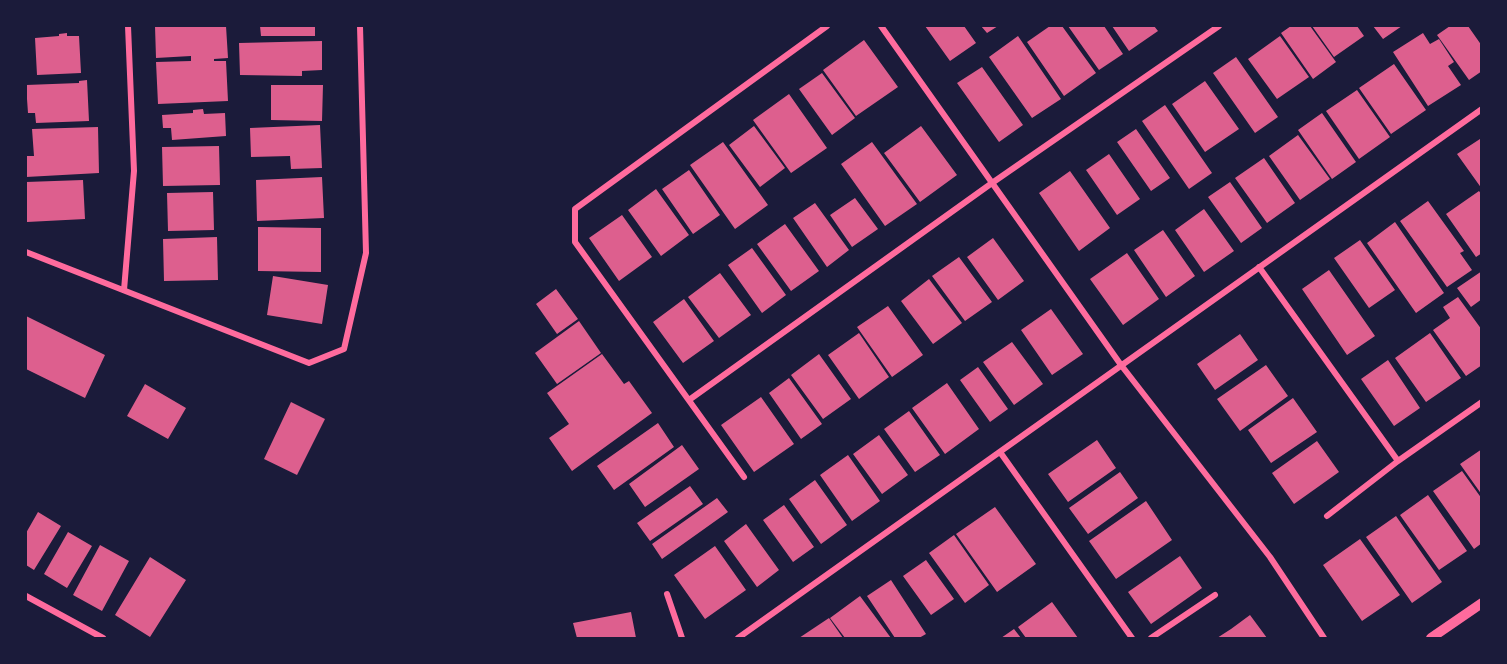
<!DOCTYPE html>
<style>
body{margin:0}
#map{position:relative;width:1507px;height:664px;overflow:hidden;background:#1b1b3a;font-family:"Nunito Sans",sans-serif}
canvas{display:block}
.frame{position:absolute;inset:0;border:27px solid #1b1b3a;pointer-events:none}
</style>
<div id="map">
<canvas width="1507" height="664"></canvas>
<div class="frame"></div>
</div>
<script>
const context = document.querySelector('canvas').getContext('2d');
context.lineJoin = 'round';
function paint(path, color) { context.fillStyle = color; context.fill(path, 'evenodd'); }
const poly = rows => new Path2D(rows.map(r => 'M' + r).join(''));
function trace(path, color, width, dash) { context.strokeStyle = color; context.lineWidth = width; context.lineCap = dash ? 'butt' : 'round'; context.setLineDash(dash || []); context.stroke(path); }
paint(poly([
 [155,26,226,26,228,58,214,59,214,61,226,61,228,101,158,104,156,62,191,61,191,56,156,58],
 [260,26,315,26,315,36,261,36],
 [925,26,964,26,976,43,950,61],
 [981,26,998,26,987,33],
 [1050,26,1062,26,1096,73,1064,96,1027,42],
 [1068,26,1104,26,1123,54,1099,70],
 [1112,26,1154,26,1158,31,1129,51],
 [1291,26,1310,26,1336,62,1313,79,1281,33],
 [1312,26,1357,26,1364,36,1334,57],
 [1373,26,1402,26,1383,39],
 [1450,26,1468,26,1482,46,1482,71,1469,80,1437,35],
 [67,33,67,36,79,36,81,73,37,75,35,38,59,36,59,34],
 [1423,33,1430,44,1439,39,1454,62,1448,66,1461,85,1428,106,1393,52],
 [1018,36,1061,99,1032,118,989,57],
 [1280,36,1309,77,1277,99,1248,59],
 [864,40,898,87,856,116,823,70],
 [322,41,322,70,302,71,302,76,240,75,239,43],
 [1236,57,1278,117,1255,133,1213,73],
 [1394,64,1426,110,1391,134,1359,88],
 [982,67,1023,125,999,142,957,83],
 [822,73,855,118,832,135,799,89],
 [87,80,89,121,36,123,35,113,28,113,26,85,79,83,79,81],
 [1205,81,1239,129,1205,152,1172,104],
 [271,85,323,85,322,121,271,120],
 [1357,90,1390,137,1359,159,1326,111],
 [789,94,827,148,791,173,753,120],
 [1165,105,1212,173,1189,189,1142,121],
 [203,109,204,114,225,113,226,136,172,140,171,128,163,128,162,115,193,113,193,110],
 [1322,113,1356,162,1332,179,1298,130],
 [320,125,322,168,291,169,290,156,251,157,250,128],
 [754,126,785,168,760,187,729,145],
 [921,126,957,175,920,202,884,153],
 [98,127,99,173,26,177,26,156,34,156,32,129],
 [1136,129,1170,178,1151,191,1117,142],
 [1298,135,1330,179,1300,200,1269,156],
 [1480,139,1482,141,1482,189,1457,154],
 [723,142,768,205,735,229,690,165],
 [872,142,917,204,885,226,841,164],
 [219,146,220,185,163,186,162,147],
 [1109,154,1140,199,1117,215,1086,170],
 [1264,158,1295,203,1267,223,1235,178],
 [689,170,720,215,693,234,662,189],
 [1070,171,1110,228,1079,251,1039,193],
 [322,177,324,218,257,221,256,180],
 [83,180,85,219,27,222,26,182],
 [1230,182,1262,228,1241,243,1208,197],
 [656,189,689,235,661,256,628,210],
 [1479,191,1482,195,1482,253,1476,257,1446,214],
 [213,192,214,230,168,231,167,193],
 [855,198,878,229,852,247,830,215],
 [1428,201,1464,251,1460,253,1472,270,1447,287,1400,221],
 [815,203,849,250,827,267,793,218],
 [1204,209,1234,251,1204,272,1175,230],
 [622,215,652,257,619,281,589,238],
 [1395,222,1444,293,1416,313,1367,243],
 [785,224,819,271,791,291,757,244],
 [258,227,321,228,321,272,258,271],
 [1163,230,1195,276,1166,297,1134,250],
 [217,237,218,280,164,281,163,239],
 [993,238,1024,281,998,300,967,257],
 [1360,240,1395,290,1369,308,1334,258],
 [752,248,786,295,762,313,728,265],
 [1127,253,1159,299,1123,325,1090,279],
 [959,257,992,302,965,321,932,276],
 [1329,270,1375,336,1347,355,1302,289],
 [1482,271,1482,299,1471,307,1457,288],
 [720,273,751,315,719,338,688,297],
 [273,276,328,285,322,324,267,315],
 [929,279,962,323,933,344,901,301],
 [556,289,578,319,557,334,536,304],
 [1458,297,1482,330,1482,365,1466,376,1433,330,1450,318,1443,307],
 [684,299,714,341,683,363,653,322],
 [888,306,923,355,892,377,857,327],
 [1051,309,1083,354,1052,375,1021,330],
 [26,316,105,355,85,398,26,369],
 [579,321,601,353,557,384,535,353],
 [859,333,889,377,859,399,828,355],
 [1430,333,1461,378,1426,402,1395,358],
 [1240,334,1258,360,1215,390,1197,364],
 [1012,342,1043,384,1014,405,983,362],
 [602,354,624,384,629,381,652,413,572,471,549,438,569,424,547,393],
 [819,354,851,399,823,419,791,375],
 [1388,360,1420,408,1394,426,1361,379],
 [1266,365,1288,396,1240,431,1217,399],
 [978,367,1008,409,990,422,960,380],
 [789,378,822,424,801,439,769,393],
 [947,383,979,429,945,454,912,408],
 [145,384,186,408,168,439,127,416],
 [761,397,794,444,754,472,721,425],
 [1293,398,1317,432,1271,463,1248,430],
 [291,402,325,419,297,475,264,459],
 [909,411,940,455,915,472,884,429],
 [658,423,674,447,614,490,597,466],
 [879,435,908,475,882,494,853,454],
 [1097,440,1116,468,1068,502,1048,474],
 [1317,441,1339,472,1294,504,1272,473],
 [682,445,699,469,645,507,629,484],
 [1482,449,1482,495,1460,464],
 [848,455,880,501,852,521,820,475],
 [1462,471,1482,499,1482,543,1474,549,1433,491],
 [1120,472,1138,498,1088,534,1069,508],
 [815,480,847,525,821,544,789,499],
 [690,486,703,504,650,541,637,523],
 [1428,495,1467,551,1439,570,1400,515],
 [717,498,728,512,662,559,652,544],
 [1146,501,1172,540,1116,579,1089,541],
 [784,505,814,547,793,562,763,520],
 [995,507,1036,564,997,592,956,534],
 [38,512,61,526,34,570,26,565,26,533],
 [1396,516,1442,582,1412,603,1366,537],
 [746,524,779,570,757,587,724,541],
 [68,532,92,546,67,588,44,574],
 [954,535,989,585,965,603,929,553],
 [1360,539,1400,595,1362,621,1323,565],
 [100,545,129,561,102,611,73,595],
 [715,546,746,590,705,619,674,575],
 [1180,556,1202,588,1151,624,1128,592],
 [150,557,186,580,150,637,115,615],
 [926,560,954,599,931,615,903,576],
 [891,580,926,634,919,638,895,638,867,596],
 [860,596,891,638,845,638,830,618],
 [1052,602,1078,638,1026,638,1018,627],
 [631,612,636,638,577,638,573,623],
 [1250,615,1267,638,1217,638,1231,629],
 [829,618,843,638,799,638],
 [1014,629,1021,638,1001,638]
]), '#dd5f8e');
trace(poly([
 [881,26,1121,365,1270,557,1324,638],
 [26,252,309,363,344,349,366,253,360,26],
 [1259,267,1398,461],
 [124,290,134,171,128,26],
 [689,400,992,183,1219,26],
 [1000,452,1132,638],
 [744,477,575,242,575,209,827,26],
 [1327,516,1398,461,1482,402],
 [667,594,682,638],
 [26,596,103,638],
 [738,638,1482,109],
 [1151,638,1215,595]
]), '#ff6b9d', 6);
trace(poly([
 [1431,638,1482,603]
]), '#ff6b9d', 10);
</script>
